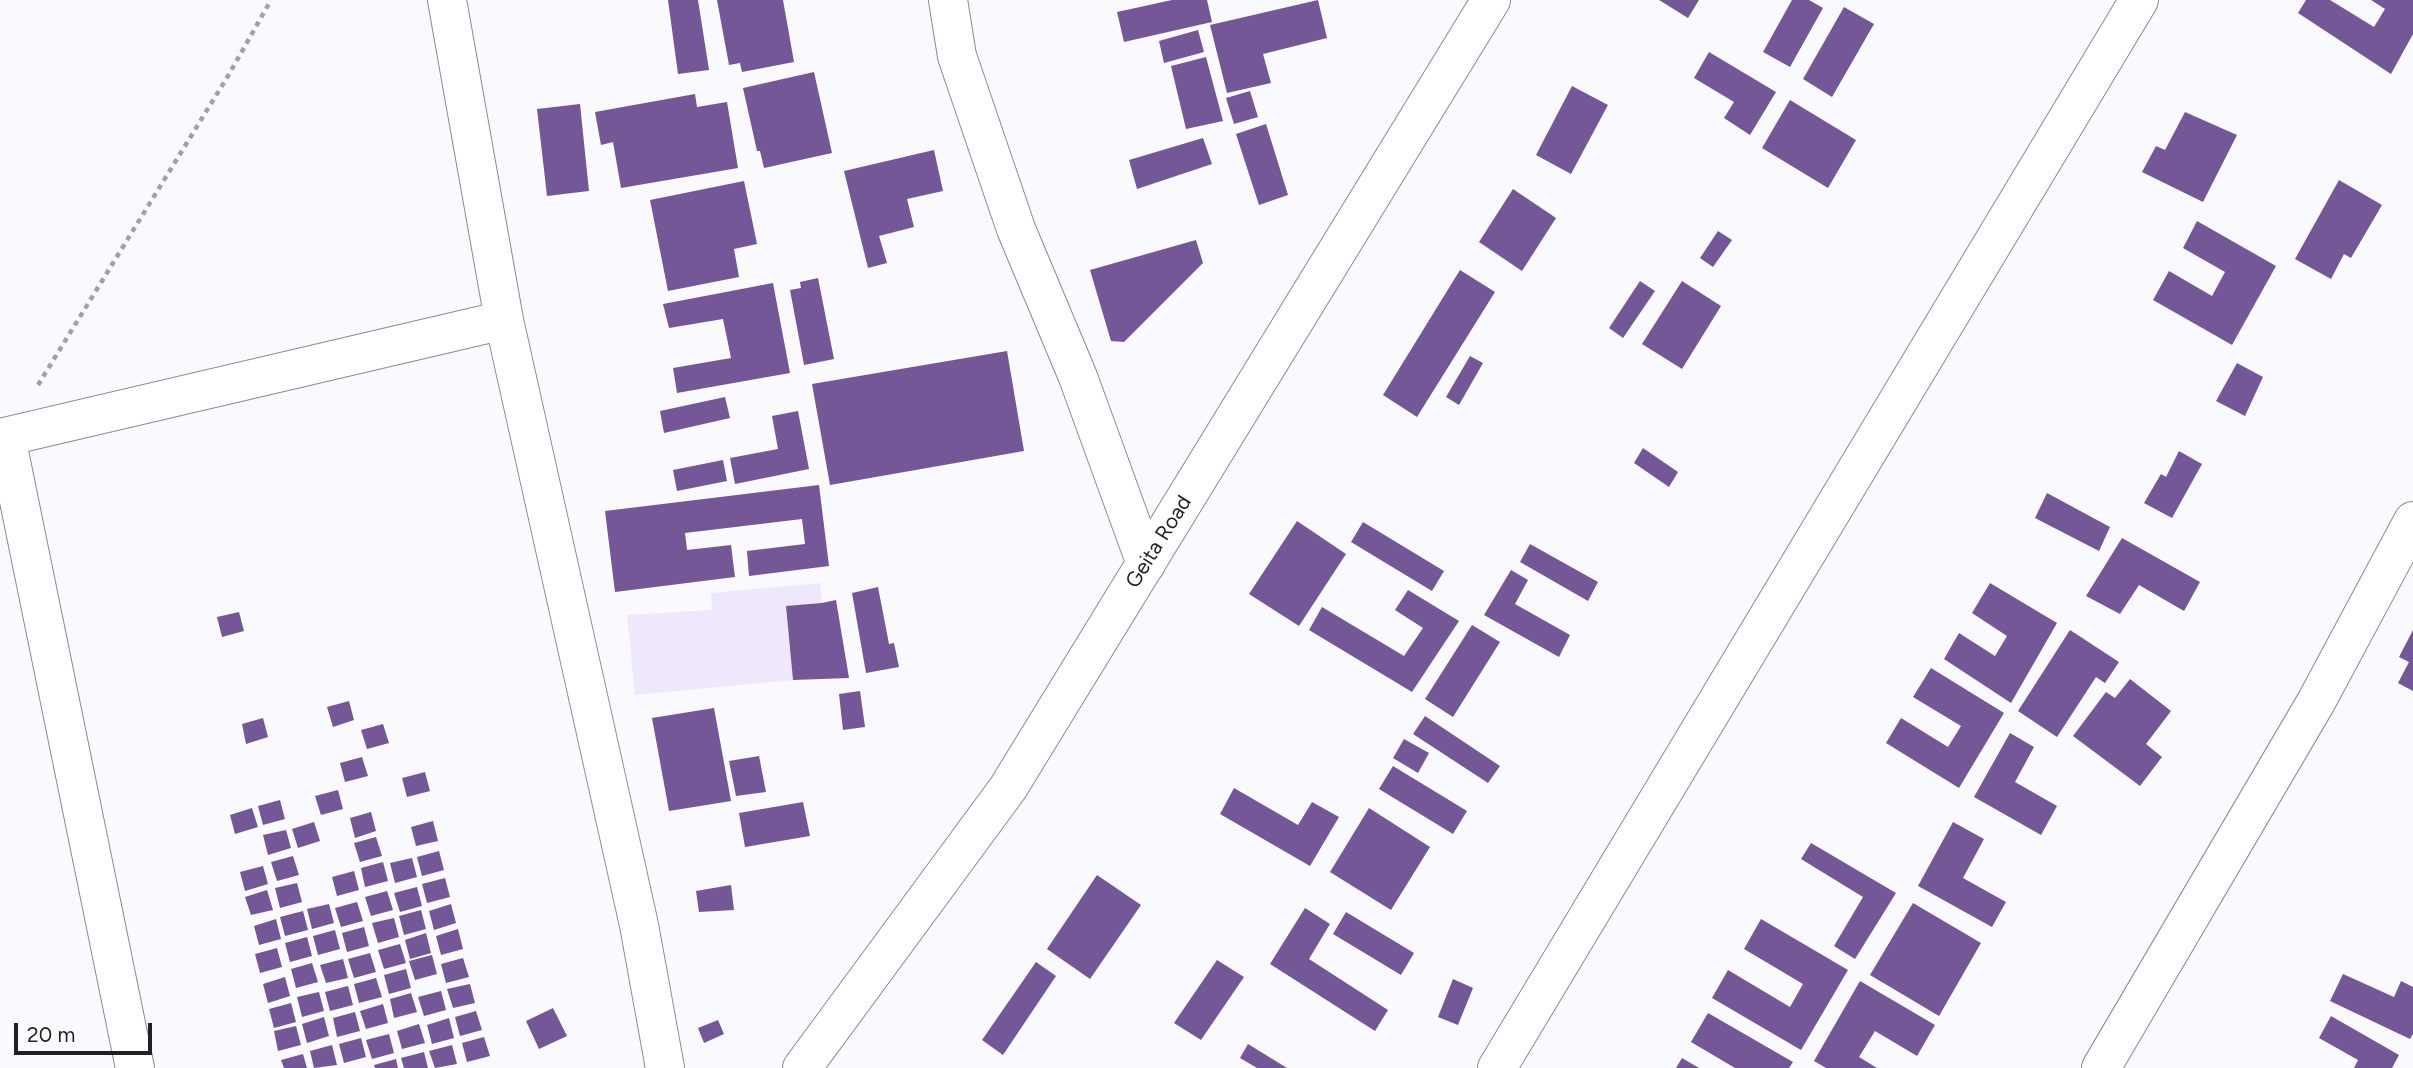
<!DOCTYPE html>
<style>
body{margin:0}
#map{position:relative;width:2413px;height:1068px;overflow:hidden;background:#faf9fd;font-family:Figtree,sans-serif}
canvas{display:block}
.scale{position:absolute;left:14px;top:1023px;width:138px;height:32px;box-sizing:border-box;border:4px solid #231f27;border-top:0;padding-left:9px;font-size:21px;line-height:24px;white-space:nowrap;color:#231f27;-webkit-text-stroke:5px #fff;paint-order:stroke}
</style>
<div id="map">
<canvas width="2413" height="1068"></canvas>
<div class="scale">20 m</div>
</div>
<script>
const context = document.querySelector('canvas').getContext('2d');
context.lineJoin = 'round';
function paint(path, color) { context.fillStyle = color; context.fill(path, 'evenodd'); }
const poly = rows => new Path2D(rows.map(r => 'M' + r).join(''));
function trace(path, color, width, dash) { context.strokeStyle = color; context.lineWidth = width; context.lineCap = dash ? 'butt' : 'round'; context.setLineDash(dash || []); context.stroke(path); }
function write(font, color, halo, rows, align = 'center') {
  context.font = font + ' Figtree,sans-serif'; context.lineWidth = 7; context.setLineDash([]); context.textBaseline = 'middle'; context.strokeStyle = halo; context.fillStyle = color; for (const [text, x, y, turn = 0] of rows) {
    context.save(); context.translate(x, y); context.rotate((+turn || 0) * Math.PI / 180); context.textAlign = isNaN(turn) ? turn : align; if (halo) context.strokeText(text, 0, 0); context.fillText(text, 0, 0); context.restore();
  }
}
paint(poly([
 [820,583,822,603,786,607,793,680,635,695,627,615,712,610,711,593]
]), '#efe7fb');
paint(poly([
 [668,0,698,0,709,70,678,74],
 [717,0,783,0,794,62,742,72,740,63,729,65],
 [1172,0,1207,0,1212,22,1124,42,1117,12],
 [1318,0,1327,38,1263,54,1271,83,1227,93,1210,25],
 [1659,0,1699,0,1688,18],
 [1792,0,1809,0,1823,8,1790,67,1763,52],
 [2306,0,2330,0,2374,27,2385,9,2371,0,2413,0,2413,34,2391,74,2298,13],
 [1844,7,1874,24,1832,97,1803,79],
 [1198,30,1204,52,1164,63,1159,41],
 [1709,52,1776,92,1750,135,1724,118,1734,102,1694,78],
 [1206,57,1223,121,1186,129,1171,66],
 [814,72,832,153,764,168,760,151,757,151,743,88],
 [1572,86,1608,105,1571,174,1536,155],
 [1250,91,1258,117,1234,124,1226,98],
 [695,94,697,107,727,102,738,168,621,188,613,142,601,145,595,112],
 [1790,100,1856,140,1828,188,1762,148],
 [580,104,589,191,547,196,537,109],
 [2185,112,2237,135,2203,202,2142,172,2156,146,2165,150],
 [1266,124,1288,195,1259,205,1236,134],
 [1203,138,1212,164,1137,189,1129,160],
 [934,150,943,191,907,199,914,227,879,236,887,263,868,268,844,171],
 [2339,180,2382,205,2351,258,2344,254,2331,279,2295,259],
 [744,181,757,244,734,249,739,277,668,291,650,200],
 [1513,189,1556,218,1522,271,1479,242],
 [2197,221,2276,266,2232,345,2153,300,2169,271,2212,296,2225,272,2183,248],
 [1718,231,1732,240,1713,267,1700,258],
 [1196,240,1203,263,1124,342,1111,341,1090,270],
 [1460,270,1495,292,1417,417,1383,395],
 [818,278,834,359,804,365,790,290,801,288,800,282],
 [1640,281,1655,291,1623,338,1609,328],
 [1682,281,1721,306,1682,369,1642,344],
 [773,283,790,373,677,393,673,368,731,358,723,319,669,328,663,304],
 [1007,351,1024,451,830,485,812,384],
 [1470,356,1483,363,1459,405,1446,397],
 [2237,363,2263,377,2245,416,2216,401],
 [725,397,730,418,664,433,660,411],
 [798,411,809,469,735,484,730,458,778,449,772,416],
 [1643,448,1678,472,1669,487,1634,463],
 [2179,451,2202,464,2172,518,2144,503,2161,474,2166,477],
 [723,460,727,481,677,491,673,470],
 [819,485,829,566,749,576,747,551,805,544,802,519,685,533,687,550,731,545,735,577,615,592,605,511],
 [2047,493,2110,527,2099,551,2035,518],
 [1297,521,1346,554,1299,626,1249,594],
 [1363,522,1444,571,1432,591,1351,542],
 [2122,538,2200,582,2184,611,2139,585,2120,614,2086,596],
 [1530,544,1598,582,1588,601,1520,562],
 [1511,570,1528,580,1515,604,1570,635,1559,657,1484,615],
 [1990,583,2057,623,2011,703,1944,659,1959,633,1995,656,2007,636,1972,613],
 [878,587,889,644,894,643,899,667,866,673,852,593],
 [1408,590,1459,621,1412,692,1309,630,1322,607,1404,656,1423,628,1395,610],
 [836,600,849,678,793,680,786,606,822,603],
 [239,612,244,631,222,637,217,617],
 [1472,625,1500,642,1453,717,1425,699],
 [2070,630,2119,662,2105,683,2096,677,2057,737,2018,711],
 [2413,630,2413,691,2398,683,2409,662,2399,657],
 [1931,668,2004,713,1959,788,1886,743,1901,718,1948,747,1961,726,1913,697],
 [2130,679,2171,711,2146,744,2162,757,2140,786,2073,736,2106,692,2115,698],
 [860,691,865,727,843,730,839,694],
 [349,701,354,720,333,727,327,707],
 [714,708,731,801,669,811,652,718],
 [1425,716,1500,766,1488,783,1413,734],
 [263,718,268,737,246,744,242,724],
 [383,724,389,743,367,749,361,730],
 [2010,733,2034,747,2015,782,2057,806,2041,835,1974,797],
 [1404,739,1429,753,1418,773,1393,758],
 [759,756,766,792,736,796,729,761],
 [362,757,368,776,345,782,340,763],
 [1393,766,1467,811,1453,834,1379,789],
 [425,772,430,791,407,797,402,778],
 [1234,788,1298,825,1312,802,1339,817,1310,866,1220,814],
 [338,790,343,809,321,815,315,796],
 [280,800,285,819,263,825,258,806],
 [803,802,810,836,745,847,739,813],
 [252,808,258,827,235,834,230,815],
 [1369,808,1430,847,1391,910,1330,872],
 [371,812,376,831,355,838,350,818],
 [433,821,438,841,416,846,411,827],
 [314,822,320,841,298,848,292,829],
 [1953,822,1984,839,1963,878,2006,902,1992,927,1918,886],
 [286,830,291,848,268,855,263,835],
 [376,837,382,856,360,862,354,843],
 [1811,843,1896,893,1855,959,1834,946,1863,897,1801,859],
 [439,851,444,870,422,876,417,857],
 [293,856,299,875,277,881,271,862],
 [412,858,417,877,395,883,390,863],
 [383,862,388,881,365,887,361,868],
 [263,866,268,884,245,891,240,872],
 [354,871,359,890,337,896,332,877],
 [1097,875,1141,905,1090,979,1047,949],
 [445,878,450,897,427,903,422,884],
 [297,883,302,902,280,908,275,888],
 [731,885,734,910,699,912,696,891],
 [417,887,422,906,400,912,394,893],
 [267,890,273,910,251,915,245,897],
 [387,891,393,910,371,916,365,897],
 [357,902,363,921,341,927,335,908],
 [1913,903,1981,943,1939,1016,1870,975],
 [329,904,334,923,312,929,307,909],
 [451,904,456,923,434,930,429,911],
 [1305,908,1330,924,1309,959,1388,1010,1375,1031,1270,964],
 [421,910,426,929,404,935,399,916],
 [303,911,308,930,285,936,280,917],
 [1346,912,1414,953,1401,975,1333,934],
 [394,918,399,937,378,943,372,923],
 [276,919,281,939,259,945,254,926],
 [1761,919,1848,970,1801,1050,1712,998,1728,970,1790,1007,1803,984,1744,949],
 [364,927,369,946,347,952,342,933],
 [458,929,463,949,441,955,436,936],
 [335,930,340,949,318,955,313,936],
 [426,933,431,953,410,959,405,940],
 [307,937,312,956,290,962,285,943],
 [400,944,406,963,384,969,378,950],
 [277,948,282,967,260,973,255,954],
 [370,953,376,972,354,978,348,959],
 [432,955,437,974,415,980,409,961],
 [463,958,469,977,446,983,441,964],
 [343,959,348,978,326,983,320,965],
 [1217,960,1244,977,1201,1040,1174,1023],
 [1036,962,1056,976,1003,1055,982,1040],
 [312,963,318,982,296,988,291,969],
 [406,969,411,988,389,994,384,975],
 [2343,974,2394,997,2401,981,2413,987,2413,1034,2410,1039,2330,1001],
 [285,977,290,996,268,1003,263,984],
 [376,978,382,997,359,1003,354,984],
 [1453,979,1473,988,1458,1025,1438,1017],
 [1860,981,1935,1025,1917,1056,1875,1031,1859,1057,1877,1068,1826,1068,1814,1061],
 [470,984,475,1003,453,1008,447,989],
 [348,986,353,1005,330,1011,325,992],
 [441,991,446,1010,424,1016,418,997],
 [319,992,324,1011,302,1017,297,997],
 [411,993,417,1012,394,1018,390,999],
 [291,1003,296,1022,274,1028,269,1009],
 [383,1004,388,1023,366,1029,360,1011],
 [553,1008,567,1036,539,1049,526,1021],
 [476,1011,482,1030,460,1036,455,1017],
 [355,1012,360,1031,337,1037,333,1018],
 [1708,1013,1793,1062,1789,1068,1735,1068,1691,1042],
 [2331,1016,2399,1055,2392,1068,2354,1068,2358,1060,2319,1038],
 [324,1017,329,1036,307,1043,302,1024],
 [449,1018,454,1038,432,1044,427,1025],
 [718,1020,724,1034,704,1043,698,1028],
 [419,1024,425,1043,402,1049,397,1031],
 [296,1026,301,1045,278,1051,274,1031],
 [389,1034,394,1053,372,1059,366,1040],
 [484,1037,490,1056,467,1062,462,1043],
 [361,1038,366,1057,344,1063,339,1044],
 [1248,1044,1287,1068,1257,1068,1240,1058],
 [332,1045,337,1065,314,1068,310,1051],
 [452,1045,457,1064,435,1068,429,1051],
 [424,1052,428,1068,404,1068,401,1058],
 [303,1054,307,1068,284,1068,281,1060],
 [1682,1058,1699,1068,1676,1068],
 [396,1059,398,1068,375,1068,374,1065]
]), '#745796');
const minor = poly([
 [447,0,504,320,639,925,665,1068],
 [948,0,957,56,1016,229,1078,377,1146,564],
 [6,437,135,1068],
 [0,438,504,320],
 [1497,1068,2139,0],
 [2101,1068,2316,702,2413,521]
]);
const secondary = poly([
 [802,1068,1008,788,1491,0]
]);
trace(minor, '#8f879a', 40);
trace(secondary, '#8f879a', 40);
trace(poly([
 [38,385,228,76,271,0]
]), '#a29fa5', 4.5, [5, 5]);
trace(minor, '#fff', 38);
trace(secondary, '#fff', 38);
write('21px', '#231f27', '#fff', [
 ["Geita Road",1159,542,-58]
]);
</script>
